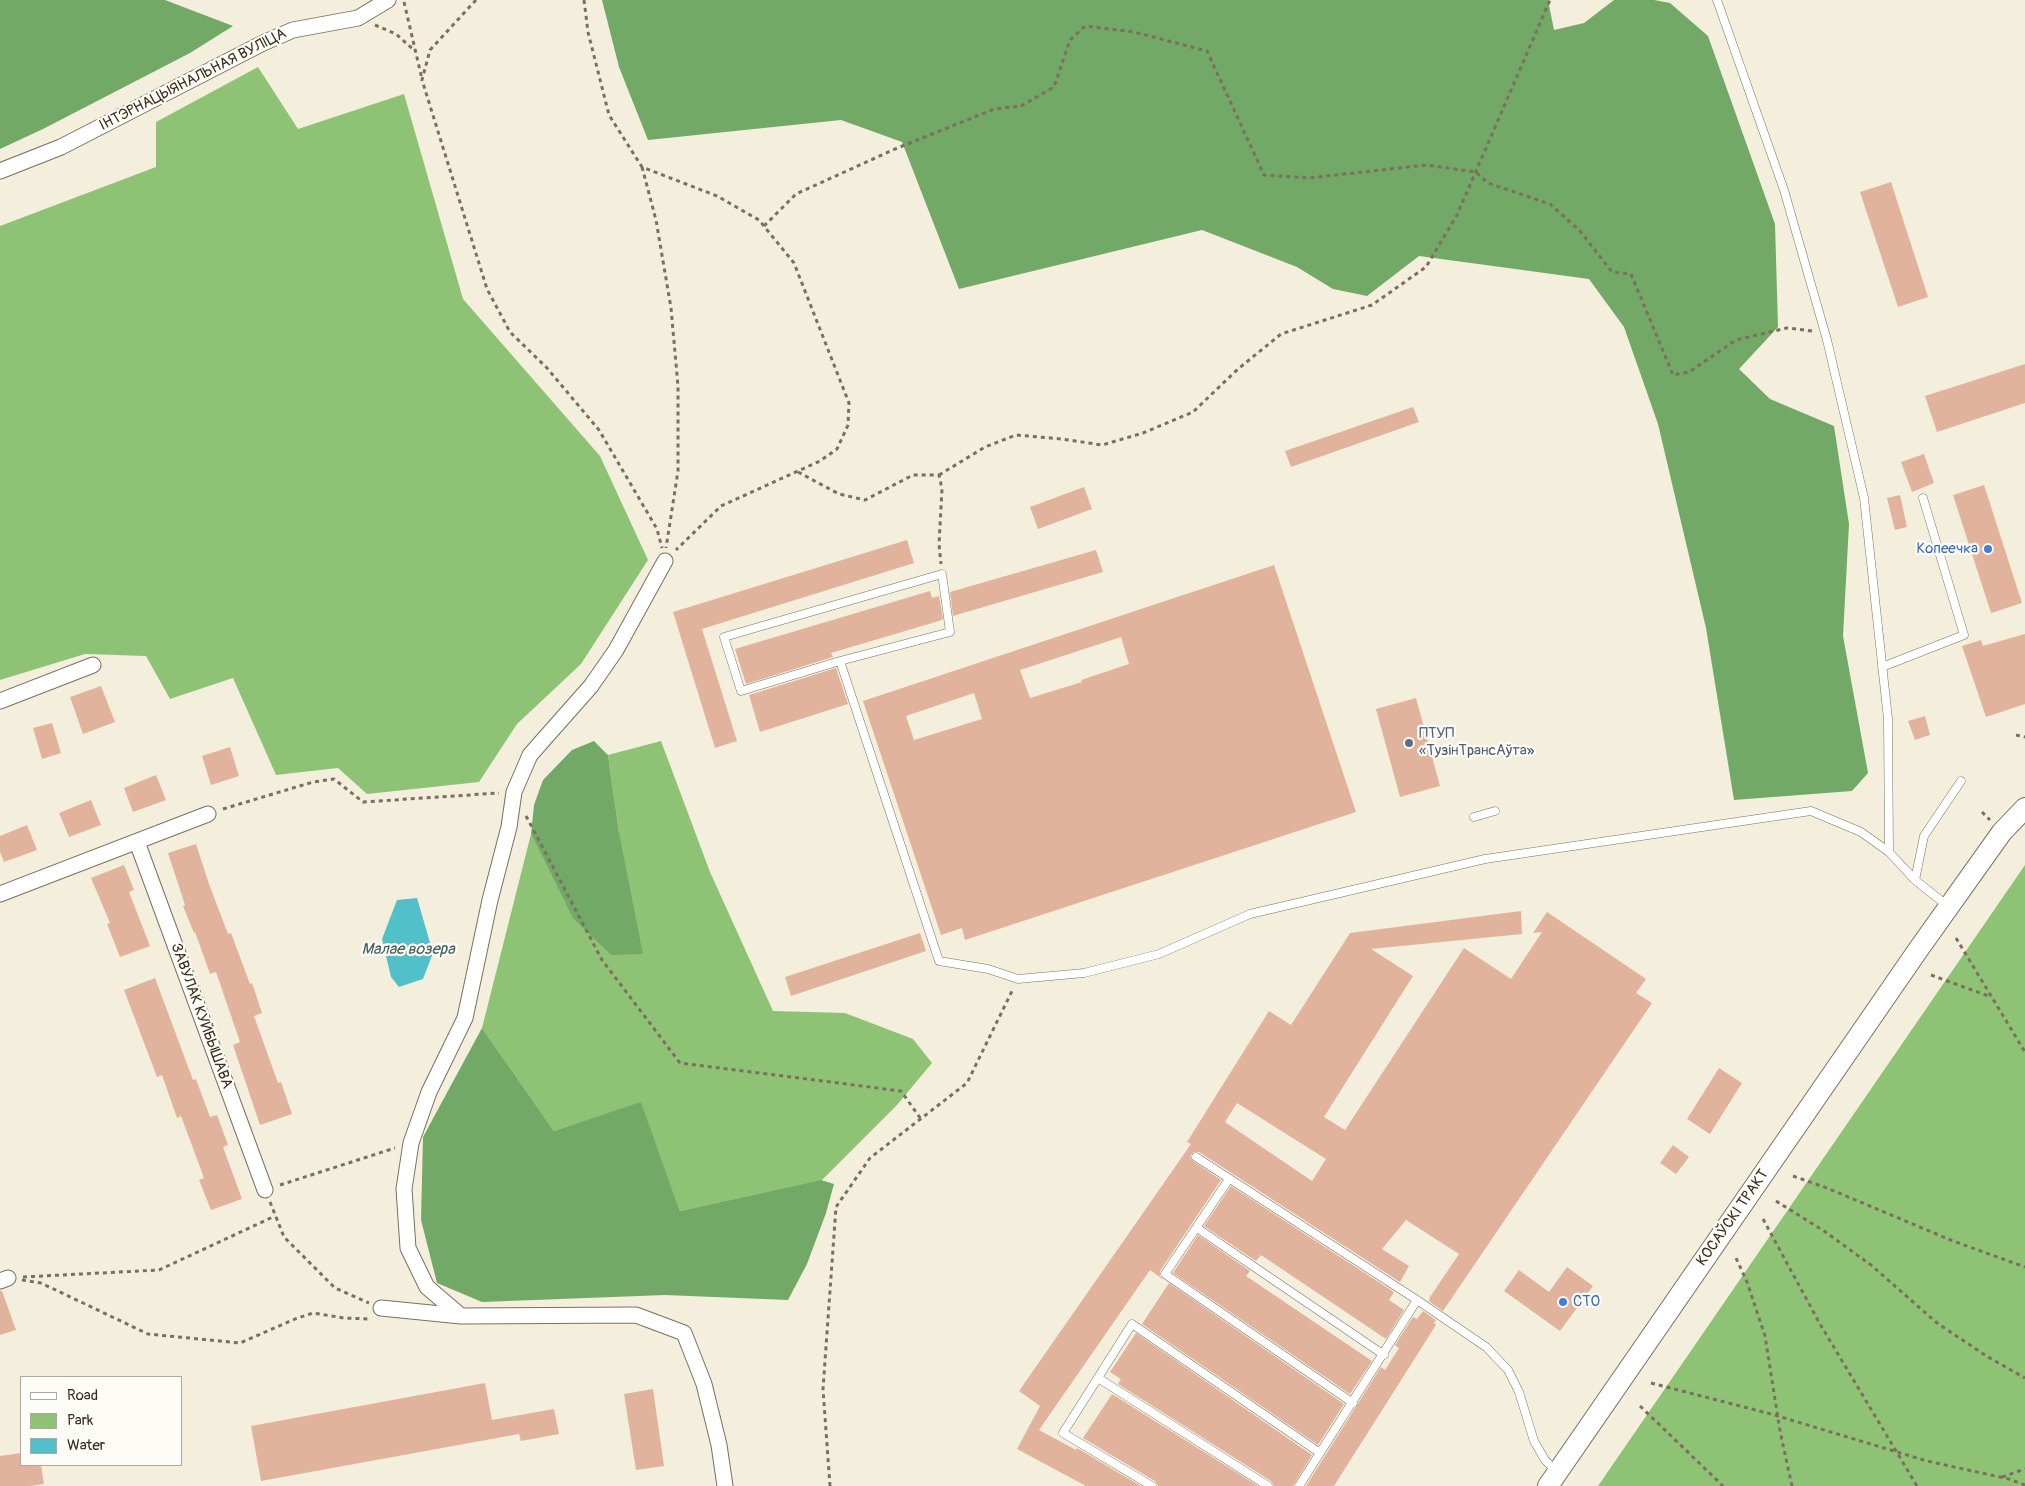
<!DOCTYPE html>
<meta charset="utf-8">
<style>
body{margin:0}
#map{position:relative;width:2025px;height:1486px;overflow:hidden;background:#f4efdc;font-family:Pangolin,sans-serif}
canvas{display:block}
.legend{position:absolute;left:20px;top:1376px;width:162px;height:90px;box-sizing:border-box;background:#fdfcf7;border:1px solid #afa8a0;margin:0;padding:6px 9px;list-style:none;font-size:15px;color:#3b2a1e}
.legend li{display:flex;align-items:center;gap:10px;height:25px}
.legend b{width:25px;border:1px solid #afa8a0}
</style>
<div id="map">
<canvas width="2025" height="1486"></canvas>
<ul class="legend">
<li><b style="height:6px;background:#fff"></b>Road</li>
<li><b style="height:14px;background:#8ec375"></b>Park</li>
<li><b style="height:14px;background:#52c0c9"></b>Water</li>
</ul>
</div>
<script>
const context = document.querySelector('canvas').getContext('2d');
context.lineJoin = 'round';
function paint(path, color) { context.fillStyle = color; context.fill(path, 'evenodd'); }
const poly = rows => new Path2D(rows.map(r => 'M' + r).join(''));
function trace(path, color, width, dash) { context.strokeStyle = color; context.lineWidth = width; context.lineCap = dash ? 'butt' : 'round'; context.setLineDash(dash || []); context.stroke(path); }
function write(font, color, halo, rows, align = 'center') {
  context.font = font + ' Pangolin,sans-serif'; context.lineWidth = 4.5; context.setLineDash([]); context.textBaseline = 'middle'; context.strokeStyle = halo; context.fillStyle = color; for (const [text, x, y, turn = 0] of rows) {
    context.save(); context.translate(x, y); context.rotate((+turn || 0) * Math.PI / 180); context.textAlign = isNaN(turn) ? turn : align; if (halo) context.strokeText(text, 0, 0); context.fillText(text, 0, 0); context.restore();
  }
}
paint(poly([
 [258,67,298,129,404,94,463,299,600,456,648,560,581,664,517,724,479,782,367,794,338,768,276,775,233,678,170,699,146,656,85,654,0,680,0,226,156,167,156,122],
 [661,741,710,872,773,1011,845,1013,913,1039,932,1063,897,1105,822,1180,680,1211,641,1103,554,1131,482,1028,531,834,572,917,619,833,608,755],
 [2025,865,2025,1486,1598,1486]
]), '#8ec375');
paint(poly([
 [0,0,165,0,233,26,190,53,43,129,0,149],
 [602,0,1548,0,1554,30,1584,23,1614,0,1654,0,1670,3,1708,36,1775,224,1778,327,1739,369,1770,399,1834,426,1849,524,1843,636,1868,773,1852,791,1734,800,1706,628,1658,424,1624,327,1589,279,1419,256,1367,296,1333,289,1297,267,1202,230,959,289,902,142,841,120,648,140,619,67],
 [594,741,608,755,619,833,643,954,611,955,572,917,531,834,534,805,543,780,572,750],
 [482,1028,554,1131,641,1102,680,1211,821,1180,834,1184,826,1213,807,1264,788,1300,665,1295,482,1302,437,1283,421,1220,423,1137]
]), '#72a966');
paint(poly([
 [417,898,433,953,423,979,399,987,391,977,382,939,397,900]
]), '#52c0c9');
paint(poly([
 [1891,182,1928,297,1898,307,1860,192],
 [2025,364,2025,403,1937,432,1925,396],
 [1413,407,1419,422,1291,467,1285,451],
 [1924,454,1934,483,1912,492,1901,462],
 [1984,485,2022,603,1991,613,1953,495],
 [1084,487,1092,509,1038,529,1030,507],
 [1900,495,1907,527,1895,530,1887,498],
 [907,540,914,563,702,629,737,741,715,748,673,612],
 [1096,550,1103,572,953,616,950,592],
 [1274,565,1356,812,965,940,962,928,941,935,863,701],
 [1121,637,1129,664,1081,680,1082,682,1030,698,1020,670],
 [974,693,982,719,914,740,906,716],
 [930,591,932,598,939,596,943,619,939,621,831,653,833,657,746,684,735,649],
 [2025,634,2025,704,1986,717,1962,646,1981,640,1983,646],
 [836,668,848,704,760,732,749,695],
 [101,686,115,722,83,734,70,697],
 [1416,698,1440,786,1400,797,1376,709],
 [1925,716,1930,735,1915,740,1908,721],
 [52,723,61,753,42,759,33,728],
 [230,747,239,776,211,785,202,756],
 [156,775,166,800,133,812,124,788],
 [91,800,101,825,69,837,59,813],
 [27,825,37,850,4,862,0,852,0,836],
 [196,844,209,884,228,934,231,933,250,984,252,983,262,1013,254,1016,278,1083,281,1082,292,1114,260,1125,233,1045,240,1042,216,972,210,974,195,932,194,933,183,906,185,905,168,853],
 [124,865,134,890,129,892,150,946,120,957,107,924,110,923,91,878],
 [1521,911,1522,934,1371,949,1413,976,1324,1117,1345,1130,1464,948,1511,979,1542,932,1533,933,1547,912,1646,979,1636,993,1652,1003,1443,1311,1429,1301,1430,1297,1459,1254,1406,1220,1382,1249,1409,1266,1400,1282,1199,1152,1194,1152,1190,1156,1193,1161,1221,1180,1160,1271,1160,1276,1164,1280,1150,1270,1039,1430,1076,1450,1077,1448,1141,1486,1086,1486,1017,1449,1040,1406,1019,1391,1191,1144,1187,1142,1269,1011,1291,1025,1350,933],
 [1237,1103,1326,1159,1312,1181,1225,1122],
 [920,933,926,951,791,996,785,977],
 [155,978,193,1080,196,1079,210,1117,217,1115,228,1145,223,1147,242,1199,211,1210,199,1180,204,1178,181,1116,177,1118,162,1075,157,1077,124,990],
 [1719,1068,1742,1083,1710,1134,1687,1119],
 [1673,1145,1689,1157,1676,1174,1660,1163],
 [1231,1186,1394,1292,1389,1300,1404,1310,1386,1339,1261,1255,1256,1261,1204,1226],
 [1198,1235,1250,1271,1246,1276,1372,1361,1350,1394,1173,1273],
 [1567,1267,1593,1286,1560,1331,1504,1291,1519,1270,1549,1292],
 [1169,1283,1344,1404,1318,1445,1142,1324],
 [0,1291,2,1291,16,1330,0,1335],
 [1423,1311,1436,1320,1434,1323,1436,1325,1334,1486,1306,1486,1381,1367,1385,1370,1399,1348,1395,1345,1413,1317,1417,1319],
 [1136,1333,1312,1455,1293,1486,1274,1486,1271,1481,1118,1384,1121,1379,1110,1372],
 [485,1383,492,1420,554,1409,559,1434,521,1441,519,1434,261,1481,251,1426],
 [653,1389,664,1466,636,1470,624,1394],
 [1112,1394,1258,1486,1158,1486,1155,1481,1083,1438],
 [21,1453,21,1465,41,1465,44,1484,30,1486,0,1486,0,1456]
]), '#e2b39c');
const service = poly([
 [1717,0,1784,190,1827,340,1864,498,1888,719,1889,852,1915,880,1949,907],
 [840,661,950,632,942,574,724,637,741,691,840,661,939,961,988,969,1018,979,1084,973,1159,954,1250,914,1485,859,1811,811,1861,832,1889,852],
 [1882,667,1964,635,1923,498],
 [1474,817,1495,811],
 [1915,880,1924,836,1961,781],
 [1196,1157,1417,1300,1486,1347,1508,1370,1519,1392,1534,1441,1545,1460,1556,1471],
 [1229,1179,1165,1274,1353,1403],
 [1197,1228,1384,1355],
 [1098,1378,1268,1486],
 [1152,1486,1063,1433,1132,1324,1320,1453],
 [1299,1486,1417,1300]
]);
const minor = poly([
 [0,171,61,147,263,43,293,30,358,18,388,0],
 [0,701,93,665],
 [137,842,265,1190],
 [0,894,208,814],
 [0,1281,8,1278],
 [381,1308,461,1316,636,1315,684,1333,704,1384,719,1445,725,1486],
 [461,1316,427,1287,408,1248,404,1189,411,1143,429,1092,465,1018,490,900,509,827,514,792,530,755,591,686,616,650,665,561]
]);
const secondary = poly([
 [1548,1486,1918,950,2002,832,2025,808]
]);
trace(service, '#7c6f60', 9);
trace(minor, '#7c6f60', 17);
trace(secondary, '#7c6f60', 22);
trace(poly([
 [476,0,430,50,422,80,487,289,510,332,547,368,599,430,657,529,662,548],
 [584,0,588,32,609,115,642,167,717,196,759,220,794,263,849,403,848,425,837,449,820,461,721,506,676,550],
 [404,2,422,79],
 [375,25,396,34,415,51],
 [642,167,656,220,671,308,678,386,678,471,666,548],
 [764,226,796,194,895,149,994,109,1021,106,1054,87,1070,40,1085,26,1134,32,1207,51,1264,175,1309,178,1426,165,1476,172,1488,183,1550,204,1580,231,1612,272,1631,274,1673,375,1689,372,1736,340,1787,328,1812,331],
 [798,472,839,494,865,500,913,475,939,475,942,489,939,544,941,564],
 [939,475,985,447,1016,435,1062,439,1102,445,1143,433,1193,412,1238,369,1281,334,1372,305,1426,267,1457,215,1550,0],
 [2016,735,2025,737],
 [223,809,313,782,334,779,363,802,499,793],
 [1982,812,1990,820],
 [526,816,602,960,680,1063,901,1091,921,1119],
 [1956,938,2025,1052],
 [1931,975,1991,997],
 [1793,1176,1827,1188,1953,1241,2025,1267],
 [280,1185,395,1148],
 [1776,1201,1824,1231,1871,1265,1937,1323,1988,1357,2025,1378],
 [270,1202,284,1237,335,1288,369,1303],
 [1763,1219,1820,1324,1917,1486],
 [1736,1258,1747,1282,1765,1336,1780,1431,1792,1486],
 [23,1277,159,1270,275,1216],
 [22,1280,41,1283,148,1334,240,1343,295,1319,313,1313,344,1318,370,1319],
 [1651,1383,1771,1414,1927,1461,2009,1479,2025,1485],
 [1640,1406,1723,1486],
 [2002,1477,2025,1469],
 [830,1486,823,1389,836,1207,870,1158,967,1083,1013,989]
]), '#7c6f60', 3, [4, 4]);
trace(service, '#fff', 8);
trace(minor, '#fff', 15);
trace(secondary, '#fff', 20);
for (const [x, y, r, color] of [
 [1988,549,5,"#3f7fe0"],
 [1409,743,5,"#5c6f8a"],
 [1563,1302,5,"#3f7fe0"]
]) { const dot = new Path2D(); dot.arc(x, y, r, 0, 2 * Math.PI); context.fillStyle = color; context.fill(dot); trace(dot, '#fdfcf7', 2); }
write('15px', '#3b2a1e', '#fdfcf7', [
 ["ІНТЭРНАЦЫЯНАЛЬНАЯ ВУЛІЦА",193,80,-27],
 ["ЗАВУЛАК КУЙБЫШАВА",201,1016,70],
 ["КОСАЎСКІ ТРАКТ",1733,1218,-55]
]);
write('15px', '#366cbe', '#fdfcf7', [
 ["Копеечка",1978,549],
 ["СТО",1573,1302,"left"]
], 'right');
write('15px', '#4e5e75', '#fdfcf7', [
 ["ПТУП",1419,734],
 ["«ТузінТрансАўта»",1419,751]
], 'left');
write('italic 16px', '#435e5a', '#fdfcf7', [
 ["Малае возера",408,950]
]);
</script>
